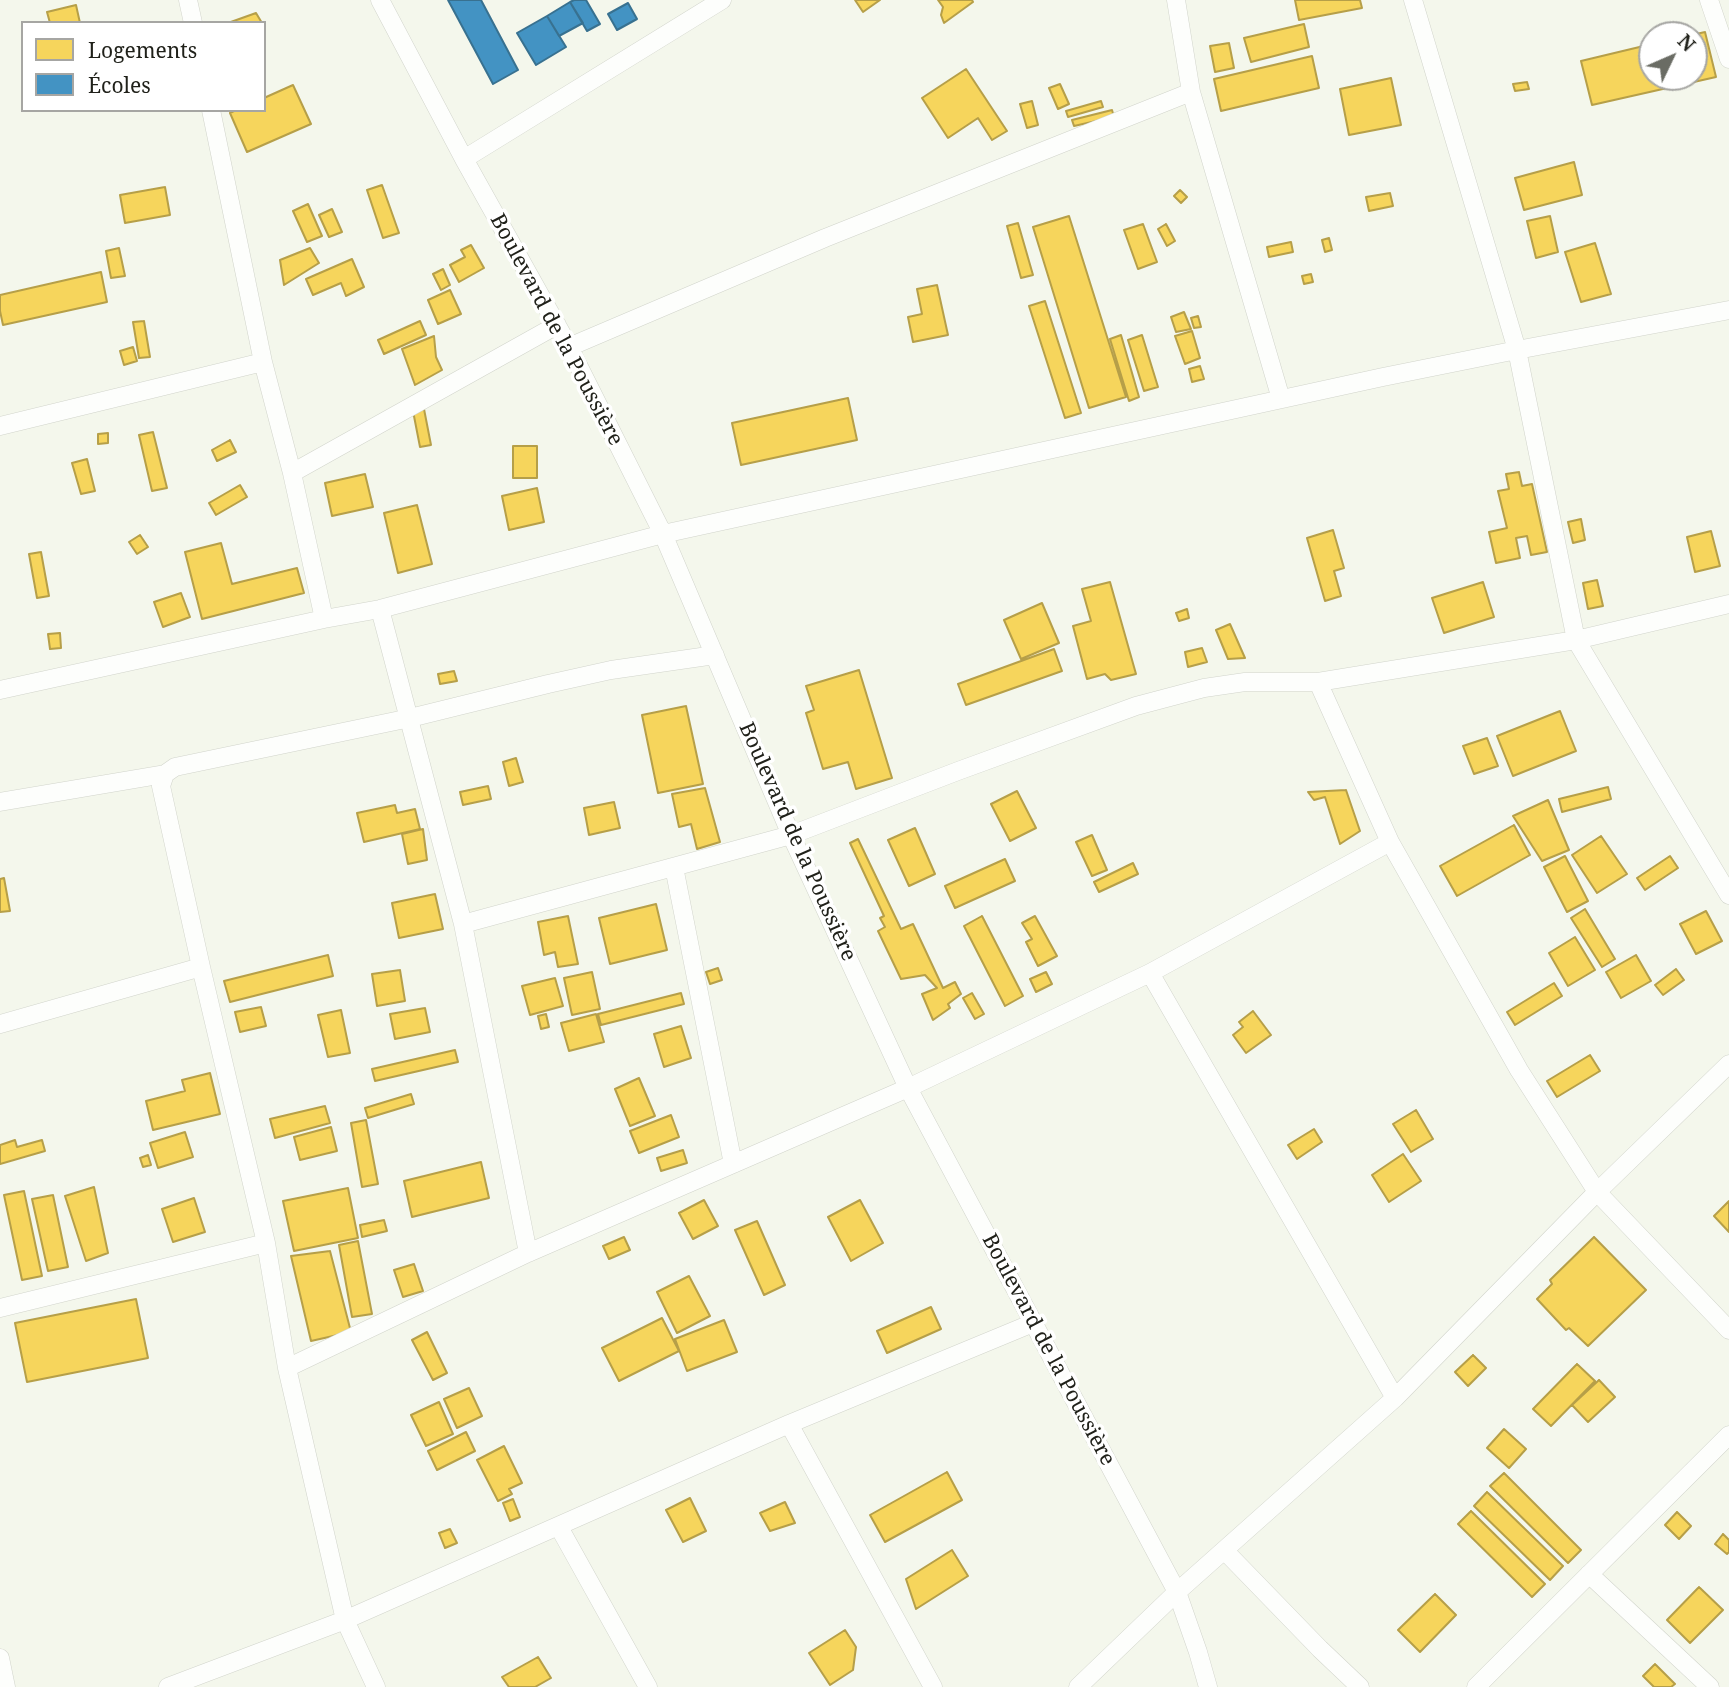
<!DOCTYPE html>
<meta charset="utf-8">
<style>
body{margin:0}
#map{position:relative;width:1729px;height:1687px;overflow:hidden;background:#f4f7ec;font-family:"Noto Serif",serif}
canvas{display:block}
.legend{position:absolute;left:21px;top:21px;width:245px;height:91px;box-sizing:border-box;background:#fff;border:2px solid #a6a6a3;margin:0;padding:9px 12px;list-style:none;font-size:21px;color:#20211a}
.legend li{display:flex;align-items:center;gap:14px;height:35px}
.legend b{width:35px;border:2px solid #a6a6a3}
.north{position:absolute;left:1638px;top:21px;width:70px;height:70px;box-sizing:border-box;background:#fff;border:2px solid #a6a6a3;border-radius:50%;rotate:46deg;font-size:19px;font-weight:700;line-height:28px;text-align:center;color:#20211a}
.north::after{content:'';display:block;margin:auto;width:24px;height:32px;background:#6a6c64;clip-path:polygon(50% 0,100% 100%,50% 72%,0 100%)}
</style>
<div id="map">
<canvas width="1729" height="1687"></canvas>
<ul class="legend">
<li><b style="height:19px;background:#f6d55c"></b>Logements</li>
<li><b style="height:19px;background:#4393c3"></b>Écoles</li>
</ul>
<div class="north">N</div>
</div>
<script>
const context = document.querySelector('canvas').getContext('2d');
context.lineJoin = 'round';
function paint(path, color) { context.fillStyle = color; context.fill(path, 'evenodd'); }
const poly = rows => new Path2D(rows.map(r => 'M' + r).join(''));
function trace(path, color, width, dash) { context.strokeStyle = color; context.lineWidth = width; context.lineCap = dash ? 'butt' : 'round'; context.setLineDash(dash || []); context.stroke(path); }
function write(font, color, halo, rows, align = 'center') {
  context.font = font + ' "Noto Serif",serif'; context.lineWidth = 7; context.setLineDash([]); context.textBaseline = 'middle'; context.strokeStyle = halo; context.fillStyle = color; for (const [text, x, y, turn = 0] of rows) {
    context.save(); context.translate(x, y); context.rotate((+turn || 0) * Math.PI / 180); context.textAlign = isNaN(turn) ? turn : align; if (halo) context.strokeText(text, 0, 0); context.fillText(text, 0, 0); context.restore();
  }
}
const homes = poly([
 [855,0,880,0,863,12,855,0],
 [938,0,972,0,973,2,944,23,941,15,943,7,938,0],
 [1295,0,1360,0,1362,8,1299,20,1295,0],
 [76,5,80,23,50,23,47,12,76,5],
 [256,13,262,23,228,23,256,13],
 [1304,24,1309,47,1251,62,1244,38,1304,24],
 [1705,32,1716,77,1592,105,1581,61,1652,44,1652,77,1694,77,1694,35,1692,35,1705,32],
 [1229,43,1234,68,1215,72,1210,46,1229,43],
 [1312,56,1319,88,1221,111,1214,79,1312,56],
 [966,69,1007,131,992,140,978,118,948,138,922,98,966,69],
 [1391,78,1401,125,1349,135,1340,89,1391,78],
 [1527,82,1529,89,1515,91,1513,84,1527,82],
 [1060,84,1069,104,1058,109,1049,88,1060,84],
 [293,85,311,124,247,152,230,113,236,110,264,110,264,98,293,85],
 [1032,101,1038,125,1027,128,1020,104,1032,101],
 [1101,101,1103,107,1068,117,1066,111,1101,101],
 [1112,110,1114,117,1074,126,1072,120,1112,110],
 [1574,162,1582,195,1524,210,1515,178,1574,162],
 [382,185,399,233,383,238,367,190,382,185],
 [165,187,170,215,125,223,120,195,165,187],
 [1180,190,1187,197,1181,203,1174,196,1180,190],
 [1390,193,1393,206,1369,211,1366,197,1390,193],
 [308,204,322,236,307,242,293,211,308,204],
 [332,209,342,232,329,237,319,215,332,209],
 [1069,216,1126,397,1089,408,1033,227,1069,216],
 [1550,216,1558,252,1536,258,1527,221,1550,216],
 [1018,223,1033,275,1021,278,1007,226,1018,223],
 [1143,224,1157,262,1138,269,1124,230,1143,224],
 [1166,224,1175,241,1167,246,1158,229,1166,224],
 [1329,238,1332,250,1325,252,1322,240,1329,238],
 [1291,242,1293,252,1269,257,1267,247,1291,242],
 [1595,243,1611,294,1581,302,1565,252,1595,243],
 [471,245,484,268,459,282,450,265,465,257,461,250,471,245],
 [119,248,125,276,111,278,106,251,119,248],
 [310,248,319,263,284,285,280,260,310,248],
 [352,259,364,287,346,296,341,283,313,295,306,279,352,259],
 [443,269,450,285,441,290,433,274,443,269],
 [101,272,107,302,3,325,0,311,0,295,101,272],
 [1311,274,1313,282,1304,284,1302,276,1311,274],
 [937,285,948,335,913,342,908,317,922,314,917,289,937,285],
 [450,290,461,314,438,324,428,300,450,290],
 [1045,301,1081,413,1065,418,1029,306,1045,301],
 [1184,312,1191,329,1176,332,1171,317,1184,312],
 [1198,316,1201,327,1194,328,1191,318,1198,316],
 [144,321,150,357,139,358,133,322,144,321],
 [420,321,426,335,384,354,378,340,420,321],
 [1192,331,1200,358,1185,364,1175,336,1192,331],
 [1121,335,1139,397,1129,401,1110,339,1121,335],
 [1142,335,1158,387,1144,391,1128,340,1142,335],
 [434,336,436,357,442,370,415,385,402,349,434,336],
 [133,347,137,361,124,365,120,351,133,347],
 [1200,366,1204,379,1192,382,1189,369,1200,366],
 [848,398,857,440,741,465,732,423,848,398],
 [424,409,431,445,420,447,413,411,424,409],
 [153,432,167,488,152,491,139,435,153,432],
 [108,433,108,443,98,444,98,434,108,433],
 [230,440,236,452,217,461,212,450,230,440],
 [513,446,537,446,537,478,513,478,513,446],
 [87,459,95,491,81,494,72,463,87,459],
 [1519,472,1522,486,1532,484,1547,552,1531,555,1527,536,1516,538,1520,558,1496,563,1489,532,1507,528,1498,491,1509,489,1506,474,1519,472],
 [365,474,373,507,332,516,325,483,365,474],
 [240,485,247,497,216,515,209,503,240,485],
 [537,488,544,522,509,530,502,496,537,488],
 [417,505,432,564,398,573,384,513,417,505],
 [1581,519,1585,540,1573,543,1568,522,1581,519],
 [1333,530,1344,568,1334,571,1341,596,1325,601,1307,538,1333,530],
 [1711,531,1720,566,1695,572,1687,537,1711,531],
 [140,535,148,547,137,554,129,542,140,535],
 [221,543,232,584,297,568,304,593,202,619,185,552,221,543],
 [41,552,49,596,37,598,29,554,41,552],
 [1597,580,1603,606,1588,609,1583,583,1597,580],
 [1110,582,1136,674,1111,680,1105,674,1087,679,1073,626,1091,621,1082,589,1110,582],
 [1483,582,1494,617,1444,633,1432,598,1483,582],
 [181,593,190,617,163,627,154,602,181,593],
 [1042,603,1059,643,1021,659,1004,620,1042,603],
 [1187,609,1189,618,1179,621,1176,613,1187,609],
 [1230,624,1245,658,1228,659,1216,630,1230,624],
 [60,633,61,648,50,649,48,634,60,633],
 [1202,648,1207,662,1188,667,1185,652,1202,648],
 [1054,649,1062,671,966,705,958,684,1054,649],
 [859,670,892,778,856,789,848,762,823,769,806,713,814,710,806,686,859,670],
 [454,671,457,681,440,684,438,674,454,671],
 [686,706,703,784,658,793,642,715,686,706],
 [1560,711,1576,751,1513,776,1497,736,1560,711],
 [1487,738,1498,766,1474,774,1463,746,1487,738],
 [516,758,523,782,509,786,503,762,516,758],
 [488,786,491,799,463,805,460,792,488,786],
 [1608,787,1611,799,1562,812,1559,799,1608,787],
 [705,788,720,842,697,849,691,824,679,827,672,794,705,788],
 [1346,790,1360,831,1340,844,1325,797,1314,800,1308,792,1346,790],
 [1017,791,1036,828,1010,841,991,804,1017,791],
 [1548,800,1569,850,1542,861,1513,816,1548,800],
 [614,802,620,828,589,835,584,808,614,802],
 [395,805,397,813,415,809,420,829,364,842,357,813,395,805],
 [1514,825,1530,855,1457,896,1440,866,1514,825],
 [915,828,935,874,909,886,888,840,915,828],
 [423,829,427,860,408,864,402,834,423,829],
 [1092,835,1107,870,1092,876,1076,842,1092,835],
 [1601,836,1627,874,1597,893,1572,855,1601,836],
 [858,839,901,929,913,924,943,988,955,982,961,994,948,1004,950,1008,933,1020,922,994,937,988,925,975,901,979,878,931,885,927,880,918,884,916,850,843,858,839],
 [1565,856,1588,901,1567,912,1544,867,1565,856],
 [1670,856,1678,868,1645,890,1637,878,1670,856],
 [1005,859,1015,881,955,908,945,886,1005,859],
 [1133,863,1138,874,1099,892,1094,882,1133,863],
 [4,878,10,911,0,912,0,879,4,878],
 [435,894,443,929,399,938,392,903,435,894],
 [656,904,667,950,610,964,599,918,656,904],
 [1585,909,1615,959,1602,967,1571,918,1585,909],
 [1706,911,1722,941,1696,954,1680,924,1706,911],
 [568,916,578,964,558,967,555,952,544,955,538,922,568,916],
 [982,916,1023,996,1005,1006,964,926,982,916],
 [1035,916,1057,956,1038,966,1026,942,1032,939,1022,923,1035,916],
 [1575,937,1595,970,1568,986,1549,953,1575,937],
 [328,955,333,976,230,1002,224,981,328,955],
 [1636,955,1651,981,1621,998,1606,972,1636,955],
 [718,968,722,980,710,984,706,972,718,968],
 [1676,969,1684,980,1663,995,1655,985,1676,969],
 [400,970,405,1001,377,1006,372,974,400,970],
 [592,972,600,1009,572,1015,564,978,592,972],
 [1046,972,1052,984,1036,992,1030,979,1046,972],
 [555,978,563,1006,530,1015,522,986,555,978],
 [1554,983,1562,996,1515,1025,1507,1012,1554,983],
 [681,993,684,1004,601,1025,598,1014,681,993],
 [972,993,984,1014,975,1019,963,998,972,993],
 [261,1007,266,1026,240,1032,235,1012,261,1007],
 [425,1008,430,1032,395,1039,390,1014,425,1008],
 [341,1010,350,1053,328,1057,318,1015,341,1010],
 [1253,1011,1271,1035,1246,1053,1233,1035,1243,1027,1239,1022,1253,1011],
 [546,1014,549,1027,541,1029,538,1016,546,1014],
 [596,1014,604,1042,569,1051,561,1023,596,1014],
 [681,1026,691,1058,664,1067,654,1034,681,1026],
 [455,1050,458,1062,375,1081,372,1069,455,1050],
 [1590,1055,1600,1071,1557,1097,1547,1081,1590,1055],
 [210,1073,220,1114,153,1130,146,1101,185,1091,182,1080,210,1073],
 [639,1078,655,1116,630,1126,615,1089,639,1078],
 [411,1094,414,1104,368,1118,365,1108,411,1094],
 [325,1106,330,1123,275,1138,270,1119,325,1106],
 [1416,1110,1433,1139,1411,1152,1393,1124,1416,1110],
 [671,1115,679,1137,639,1153,630,1131,671,1115],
 [366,1120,378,1184,362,1187,351,1123,366,1120],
 [331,1127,337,1151,300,1160,294,1137,331,1127],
 [1314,1129,1322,1142,1297,1159,1288,1145,1314,1129],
 [185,1132,193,1157,158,1168,150,1143,185,1132],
 [15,1140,17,1147,42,1140,45,1151,0,1164,0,1145,15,1140],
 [683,1150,687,1163,661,1171,657,1158,683,1150],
 [1403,1154,1421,1181,1389,1202,1372,1175,1403,1154],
 [148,1155,151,1165,143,1167,140,1158,148,1155],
 [481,1162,489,1198,412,1217,404,1181,481,1162],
 [94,1187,108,1253,86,1261,65,1196,94,1187],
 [348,1188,358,1238,294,1251,283,1201,348,1188],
 [24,1191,42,1276,22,1280,4,1195,24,1191],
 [53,1195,68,1267,48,1271,32,1199,53,1195],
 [194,1198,205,1232,173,1242,162,1209,194,1198],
 [704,1200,718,1226,693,1239,679,1213,704,1200],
 [860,1200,883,1243,851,1261,828,1217,860,1200],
 [1729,1201,1729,1232,1714,1216,1729,1201],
 [384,1220,387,1231,362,1237,360,1225,384,1220],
 [757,1221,785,1285,764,1295,735,1230,757,1221],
 [624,1237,630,1250,609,1259,603,1246,624,1237],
 [1594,1237,1646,1290,1588,1346,1569,1328,1566,1330,1537,1299,1552,1284,1550,1280,1594,1237],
 [358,1241,372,1314,352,1317,339,1245,358,1241],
 [330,1251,351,1332,311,1341,291,1256,330,1251],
 [414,1264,423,1291,403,1297,394,1270,414,1264],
 [689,1276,710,1316,677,1333,657,1292,689,1276],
 [136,1299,148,1358,27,1382,15,1323,136,1299],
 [931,1307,941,1329,887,1353,877,1331,931,1307],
 [662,1318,679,1351,619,1381,602,1348,662,1318],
 [724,1320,737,1352,687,1371,675,1339,724,1320],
 [427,1332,447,1373,433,1380,412,1340,427,1332],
 [1473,1355,1486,1368,1468,1386,1455,1372,1473,1355],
 [1577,1364,1595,1381,1551,1426,1533,1409,1577,1364],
 [1599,1380,1615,1397,1588,1422,1572,1405,1599,1380],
 [469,1388,482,1416,457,1428,444,1399,469,1388],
 [439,1402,453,1434,426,1446,411,1415,439,1402],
 [1504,1429,1526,1449,1509,1468,1487,1448,1504,1429],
 [466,1432,475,1451,437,1470,428,1451,466,1432],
 [504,1446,522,1483,509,1489,512,1494,498,1501,477,1460,504,1446],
 [947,1472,962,1500,885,1542,870,1515,947,1472],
 [1504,1473,1581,1550,1568,1563,1490,1486,1504,1473],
 [1487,1492,1563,1566,1550,1580,1474,1506,1487,1492],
 [690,1498,706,1531,683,1542,666,1510,690,1498],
 [513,1499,520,1517,510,1521,503,1503,513,1499],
 [785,1502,795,1523,770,1531,760,1513,785,1502],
 [1471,1511,1545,1584,1532,1597,1458,1524,1471,1511],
 [1677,1512,1691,1526,1679,1539,1665,1525,1677,1512],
 [450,1529,457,1543,445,1548,439,1533,450,1529],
 [1723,1534,1729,1540,1729,1552,1727,1554,1715,1544,1723,1534],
 [952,1550,968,1576,916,1609,906,1579,952,1550],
 [1699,1587,1723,1610,1690,1643,1667,1620,1699,1587],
 [1435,1594,1456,1615,1420,1652,1398,1630,1435,1594],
 [845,1630,856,1647,853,1670,830,1685,809,1653,845,1630],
 [538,1657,551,1678,535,1687,509,1687,502,1677,538,1657],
 [1655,1664,1675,1684,1671,1687,1654,1687,1643,1676,1655,1664]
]);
paint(homes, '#f6d55c');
trace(homes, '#b69f48', 2);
const schools = poly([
 [448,0,481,0,518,70,493,84,448,0],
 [574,0,586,0,600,24,587,31,570,2,574,0],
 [570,2,583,23,559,36,547,16,570,2],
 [628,3,637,19,617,30,608,14,628,3],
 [547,16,566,47,536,65,517,33,547,16]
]);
paint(schools, '#4393c3');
trace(schools, '#387190', 2);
const minor = poly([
 [188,0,193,23],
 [380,0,464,159,569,347,663,534,791,835,908,1088,1177,1592,1198,1652,1208,1687],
 [1176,0,1191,92,1281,399],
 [1413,0,1517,350,1576,640,1729,895],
 [1709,0,1729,59],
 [211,110,263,362,292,473,324,619],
 [464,159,722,0],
 [569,347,825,238,1191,92],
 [0,426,263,362],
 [292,473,557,325],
 [380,609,463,924,528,1253],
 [1318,682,1390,842,1519,1070,1597,1192,1729,1330],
 [0,690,324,619,380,609,663,534,1383,377,1517,350,1729,310],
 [165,774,161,786,201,967,266,1243,287,1368,345,1620,376,1687],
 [0,802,165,774,175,767,410,718,548,684,611,670,715,655],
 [674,867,733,1164],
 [463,924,791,835,958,771,1136,706,1204,688,1245,682,1318,682,1576,640,1729,604],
 [1150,973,1395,1398],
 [0,1024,201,967],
 [0,1308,266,1243],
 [287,1368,528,1253,908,1088,1150,973,1390,842],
 [789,1424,933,1687],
 [559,1527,648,1687],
 [1224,1550,1320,1649,1360,1687],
 [1589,1574,1710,1687],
 [0,1658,6,1687],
 [168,1687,345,1620,789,1424,1033,1323],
 [1078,1687,1177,1592,1395,1398,1597,1192,1729,1064],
 [1476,1687,1729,1435]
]);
trace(minor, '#d1d4cb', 19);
trace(minor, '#fdfefc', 18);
write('21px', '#20211a', '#fff', [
 ["Boulevard de la Poussière",556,330,62],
 ["Boulevard de la Poussière",797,842,66],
 ["Boulevard de la Poussière",1048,1350,62]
]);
</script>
